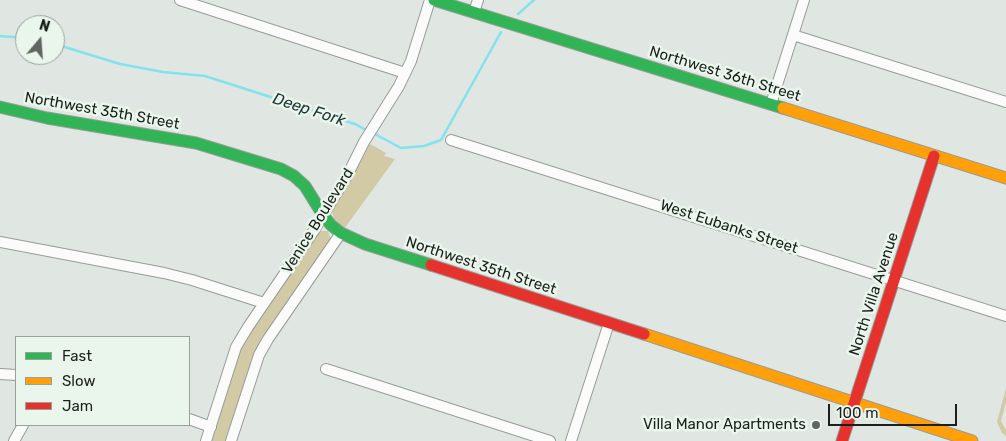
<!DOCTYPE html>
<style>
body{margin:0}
#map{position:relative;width:1006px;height:441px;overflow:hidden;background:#e0e6e1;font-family:Rubik,sans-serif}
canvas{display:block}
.legend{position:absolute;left:15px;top:336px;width:175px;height:90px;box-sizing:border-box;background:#eaf6ec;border:1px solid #97a099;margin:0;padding:6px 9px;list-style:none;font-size:15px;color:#1b201c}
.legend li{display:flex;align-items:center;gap:10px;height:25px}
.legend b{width:25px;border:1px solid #97a099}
.north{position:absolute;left:15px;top:15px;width:50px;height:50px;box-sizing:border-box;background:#eaf6ec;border:1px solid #97a099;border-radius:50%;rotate:18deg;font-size:14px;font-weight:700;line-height:20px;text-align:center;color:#1b201c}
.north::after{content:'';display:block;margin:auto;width:18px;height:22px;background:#606561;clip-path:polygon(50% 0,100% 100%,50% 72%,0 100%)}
.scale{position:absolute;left:828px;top:404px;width:129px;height:22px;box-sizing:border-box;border:2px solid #1b201c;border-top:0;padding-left:6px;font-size:15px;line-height:18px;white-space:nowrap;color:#1b201c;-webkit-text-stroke:4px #eaf6ec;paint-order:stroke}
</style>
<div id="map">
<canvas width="1006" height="441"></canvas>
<ul class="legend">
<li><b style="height:6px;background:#30b455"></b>Fast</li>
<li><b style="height:6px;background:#ff9f0a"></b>Slow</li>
<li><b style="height:6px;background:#e5322d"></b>Jam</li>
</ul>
<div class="north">N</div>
<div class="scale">100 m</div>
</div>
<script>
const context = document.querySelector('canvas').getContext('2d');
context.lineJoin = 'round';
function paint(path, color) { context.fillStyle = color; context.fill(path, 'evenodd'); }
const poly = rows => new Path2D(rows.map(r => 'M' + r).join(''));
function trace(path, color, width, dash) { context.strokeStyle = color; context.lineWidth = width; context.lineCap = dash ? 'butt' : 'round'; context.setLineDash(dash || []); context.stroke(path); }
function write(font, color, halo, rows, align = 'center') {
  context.font = font + ' Rubik,sans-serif'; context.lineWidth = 5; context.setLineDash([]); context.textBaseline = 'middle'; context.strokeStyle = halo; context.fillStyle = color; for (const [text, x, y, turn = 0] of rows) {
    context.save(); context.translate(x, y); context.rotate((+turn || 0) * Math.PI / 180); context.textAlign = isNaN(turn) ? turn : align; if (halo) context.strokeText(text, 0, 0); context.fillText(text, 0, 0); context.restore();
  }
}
paint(poly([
 [370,144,386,153,384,156,395,159,344,229,334,219,332,211,353,176],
 [319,231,328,231,331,240,258,348,227,441,211,441,235,361,245,339],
 [1006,388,1006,402,1001,421,1006,430,1006,436,1002,433,997,422]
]), '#d1caa5');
trace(poly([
 [518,14,534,0],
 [0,36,25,38],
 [55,44,120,64,163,72,205,76,355,124,368,131],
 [373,133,401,148,424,146,441,140,501,32]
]), '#82e2ee', 2.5);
const street = poly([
 [180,0,405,73],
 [474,12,478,0],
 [793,35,1006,102],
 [771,104,804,0],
 [451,140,1006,316],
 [0,242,164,273,192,280,264,303],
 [326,369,550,441],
 [0,374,16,375],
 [189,419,211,427],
 [14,441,23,425],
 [206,441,236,347,248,327,315,229,347,176,364,142,399,86,411,61,430,0],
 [231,441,259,355,268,339,341,233],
 [571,441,609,323]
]);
const fast = poly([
 [434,0,783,108],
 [0,107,47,118,196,143,281,169,294,176,305,186,323,215,331,225,341,233,365,244,431,265]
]);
const slow = poly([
 [783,108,1006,178],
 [644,334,972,441]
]);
const jam = poly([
 [431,265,644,334],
 [842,441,934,156]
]);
trace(street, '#979c98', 12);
trace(fast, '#979c98', 13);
trace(slow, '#979c98', 13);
trace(jam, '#979c98', 13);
trace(street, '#fafbfa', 10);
trace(fast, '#30b455', 11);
trace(slow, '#ff9f0a', 11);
trace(jam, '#e5322d', 11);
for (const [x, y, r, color] of [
 [816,425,5,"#606561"]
]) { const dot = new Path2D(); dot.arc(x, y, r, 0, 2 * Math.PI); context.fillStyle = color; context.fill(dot); trace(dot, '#eaf6ec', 2); }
write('15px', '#1b201c', '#eaf6ec', [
 ["Northwest 36th Street",725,74,17],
 ["Northwest 35th Street",102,111,10],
 ["Venice Boulevard",318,221,-58],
 ["West Eubanks Street",729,227,18],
 ["Northwest 35th Street",481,266,18],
 ["North Villa Avenue",874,294,-72]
]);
write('15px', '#1b201c', '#eaf6ec', [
 ["Villa Manor Apartments",806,425]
], 'right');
write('italic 16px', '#1d3438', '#eaf6ec', [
 ["Deep Fork",309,110,18]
]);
</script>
